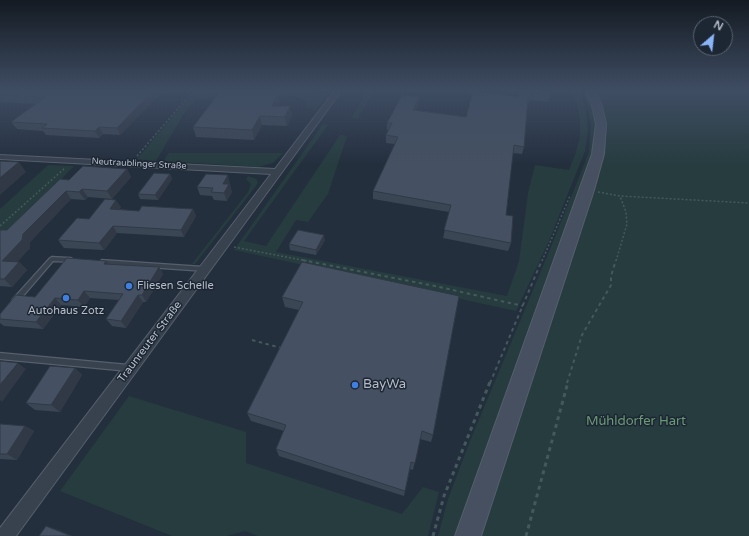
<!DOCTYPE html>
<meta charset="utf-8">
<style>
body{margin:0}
#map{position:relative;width:749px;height:536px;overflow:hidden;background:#242f3e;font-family:"Varela Round",sans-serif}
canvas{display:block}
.north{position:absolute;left:693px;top:16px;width:40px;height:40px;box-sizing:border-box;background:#1d2633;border:1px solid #59626f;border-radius:50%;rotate:28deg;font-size:11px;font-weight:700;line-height:16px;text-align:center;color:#b4bcc9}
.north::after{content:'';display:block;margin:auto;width:14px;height:18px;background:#8ab4f8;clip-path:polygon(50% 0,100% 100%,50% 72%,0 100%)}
</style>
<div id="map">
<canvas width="749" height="536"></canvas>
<div class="north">N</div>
</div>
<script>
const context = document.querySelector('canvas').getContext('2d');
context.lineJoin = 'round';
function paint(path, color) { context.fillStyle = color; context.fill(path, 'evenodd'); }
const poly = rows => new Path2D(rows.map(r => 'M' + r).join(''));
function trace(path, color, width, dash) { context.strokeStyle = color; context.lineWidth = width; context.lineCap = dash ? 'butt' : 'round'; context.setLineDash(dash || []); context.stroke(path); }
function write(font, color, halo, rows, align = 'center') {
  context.font = font + ' "Varela Round",sans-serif'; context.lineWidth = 3; context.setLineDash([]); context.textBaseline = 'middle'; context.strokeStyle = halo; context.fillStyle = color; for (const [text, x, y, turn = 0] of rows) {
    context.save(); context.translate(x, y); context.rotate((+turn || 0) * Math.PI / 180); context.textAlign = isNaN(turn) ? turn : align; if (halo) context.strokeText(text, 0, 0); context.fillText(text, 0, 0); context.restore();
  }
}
paint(poly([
 [195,90,275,90,328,93,316,110,307,108,305,106,306,102,301,98,291,95,284,97,219,94,207,100,196,99,183,115,156,161,137,159],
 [368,90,374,90,358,119,351,118],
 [574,90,580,90,586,108,588,130,585,151,549,241,516,311,234,250,323,124,328,125,244,241,266,246,340,135,347,136,328,194,308,222,296,220,276,252,507,296,519,261,528,193,535,165,569,170,575,155,580,137,580,120],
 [583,90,587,90,593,105,596,124,592,153,581,188,455,536,438,536,448,499,470,441,553,242,589,152,591,122],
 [595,90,749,90,749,536,481,536,594,191,603,155,606,125,602,106],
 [169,153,283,153,273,163,258,167,163,161],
 [48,165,74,166,0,242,0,209],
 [248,176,256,179,258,182,256,186,195,264,192,264,248,192,251,184,246,179],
 [129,396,246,432,246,463,402,514,423,487,439,492,428,536,258,536,245,531,227,536,172,536,60,491]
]), '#263c3f');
const service = poly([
 [52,257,71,258,74,260,71,262,53,261,17,303,13,303,12,301,13,299,50,258,52,257],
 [102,260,205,267,208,269,205,271,102,264,99,262,102,260],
 [0,353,129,365,131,366,132,368,131,370,129,371,0,359,0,353]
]);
const minor = poly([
 [335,90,342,90,16,536,0,536,0,528,271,174,0,159,0,155,275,169,335,90]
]);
const secondary = poly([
 [585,90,595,90,602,106,606,124,604,154,594,190,481,536,455,536,592,154,596,124,592,106,585,90]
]);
trace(service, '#565f6c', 2.5);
trace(minor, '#565f6c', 2);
trace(secondary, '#565f6c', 2);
trace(poly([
 [137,156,194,90],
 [598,192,620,196,749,203],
 [0,226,65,168],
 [234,247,307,261],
 [542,261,570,196],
 [616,261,627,224,626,212,620,196]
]), '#44595c', 1.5, [2, 2]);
trace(poly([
 [302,260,435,286,523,306],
 [252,340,281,348],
 [490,383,542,260],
 [567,383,582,335,611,285,611,276,616,260]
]), '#44595c', 2, [3.5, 3.5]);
trace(poly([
 [433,536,444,496,490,382],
 [526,536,568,382]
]), '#44595c', 3, [4, 4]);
paint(service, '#38414e');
paint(minor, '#38414e');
paint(secondary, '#465061');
paint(poly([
 [0,90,164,90,120,135,103,134,99,138,46,135,43,131,17,129,11,122,36,104,0,102],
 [519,90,550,90,550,95,548,102,530,100,528,104,527,104,524,147,522,154,513,153,506,215,511,243,508,251,443,238,449,212,373,199,373,191,395,144,386,143,386,135,389,130,387,130,387,123,419,97,419,104,416,110,466,117,518,97],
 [280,102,278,106,290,106,292,116,287,126,262,125,254,140,196,137,193,127],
 [127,169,131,177,112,199,88,197,85,200,71,199,30,242,30,248,17,262,19,262,27,270,12,287,0,286,0,230,7,230,69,180],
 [170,174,172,179,158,200,140,199,138,194],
 [230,183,229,184,232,192,227,201,214,200,212,196,200,195,197,187],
 [121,207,119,209,139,211,193,209,196,216,184,237,117,233,104,250,64,248,58,240,89,219],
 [325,240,316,255,290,250,289,244],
 [302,262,433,435,431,442,420,439,413,470,410,469,404,496,279,456,276,449,284,431,251,421,247,413,299,310,285,307,282,297],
 [109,264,159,267,163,274,146,302,143,302,126,328,112,326,106,319,119,300,90,298,84,307,61,305,43,329,4,326,0,323,0,314,35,297],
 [75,368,82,375,60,412,35,410,26,403],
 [0,424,25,426,34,431,17,460,0,459]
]), '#3b4654');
paint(poly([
 [154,90,164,90,120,135,117,128],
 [278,93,280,102,273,115,272,106],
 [419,97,419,104,413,117,413,110],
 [290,106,292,116,287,126,285,117],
 [260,116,262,125,254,140,252,130],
 [99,127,103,134,99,138,95,131],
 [19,162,26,172,0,195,0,178],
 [127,169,131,177,112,199,107,191],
 [170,174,172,179,158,200,155,195],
 [228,175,232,192,227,201,224,193,223,184],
 [82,189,88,197,85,200,79,192],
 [66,191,71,199,30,242,30,248,10,269,2,261,23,234],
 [116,200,121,207,114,216,110,209],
 [193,209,196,216,184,237,181,230],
 [113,226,117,233,104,250,99,243],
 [324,235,325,240,316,255,316,250],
 [106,261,112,268,104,264],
 [19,262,27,270,12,287,4,279],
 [159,267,163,274,146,302,142,295],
 [84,291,90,298,84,307,78,300],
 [138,295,143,302,126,328,121,321],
 [55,298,61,305,43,329,36,322],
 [18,363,26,369,2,402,0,400,0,385],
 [75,368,82,375,60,412,51,405],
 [25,426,34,431,17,460,7,454],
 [46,526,59,530,73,536,71,536]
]), '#303945');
const building = poly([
 [0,90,154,90,117,128,99,127,95,131,42,128,47,124,11,122,45,97,0,95,0,90],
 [221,90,278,93,272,106,290,106,285,117,260,116,252,130,193,127,221,90],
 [520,90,550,90,550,95,531,93,530,97,528,97,524,147,514,145,506,215,513,216,511,243,444,230,451,205,373,191,398,137,386,135,392,123,387,123,402,95,419,97,413,110,466,117,473,91,519,97,520,90],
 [0,161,19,162,0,178,0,161],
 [83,166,127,169,107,191,82,189,79,192,66,191,23,234,22,240,2,261,19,262,4,279,0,279,0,230,7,230,60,179,69,180,83,166],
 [154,173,170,174,155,195,138,194,154,173],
 [206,174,228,175,223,184,229,184,224,193,211,192,213,188,197,187,206,174],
 [105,199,116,200,110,209,139,211,142,206,193,209,181,230,113,226,99,243,58,240,77,218,89,219,105,199],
 [298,230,324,235,316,250,289,244,298,230],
 [67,258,106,261,104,264,159,267,142,295,138,295,121,321,106,319,123,294,84,291,78,300,55,298,36,322,0,319,0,314,16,295,35,297,67,258],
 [302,262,459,296,433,435,422,431,415,463,411,462,405,491,276,449,286,425,247,413,303,302,282,297,302,262],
 [0,361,18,363,0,385,0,361],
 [50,366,75,368,51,405,26,403,50,366],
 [0,424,25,426,7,454,0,454,0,424],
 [46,526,71,536,39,536,46,526]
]);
paint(building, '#455162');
trace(building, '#303945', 1);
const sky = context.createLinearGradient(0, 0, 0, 165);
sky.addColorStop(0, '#141a22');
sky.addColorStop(0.55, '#3f4d63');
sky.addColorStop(1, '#3f4d6300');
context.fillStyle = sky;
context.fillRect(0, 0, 749, 165);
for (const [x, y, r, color] of [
 [129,286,4,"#3f7fe0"],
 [66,298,4,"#3f7fe0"],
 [355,385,4,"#3f7fe0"]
]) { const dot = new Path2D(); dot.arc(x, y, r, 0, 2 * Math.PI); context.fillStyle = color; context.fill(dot); trace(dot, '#1d2633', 1.5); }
write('9px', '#b4bcc9', '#1d2633', [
 ["Neutraublinger Straße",139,164,3]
]);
write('11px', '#b4bcc9', '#1d2633', [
 ["Fliesen Schelle",137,286],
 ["Autohaus Zotz",66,311,"center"]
], 'left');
write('11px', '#b4bcc9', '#1d2633', [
 ["Traunreuter Straße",150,342,-53]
]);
write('13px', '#b4bcc9', '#1d2633', [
 ["BayWa",363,385]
], 'left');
write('13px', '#6b9a76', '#1d2633', [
 ["Mühldorfer Hart",636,422]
]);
</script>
